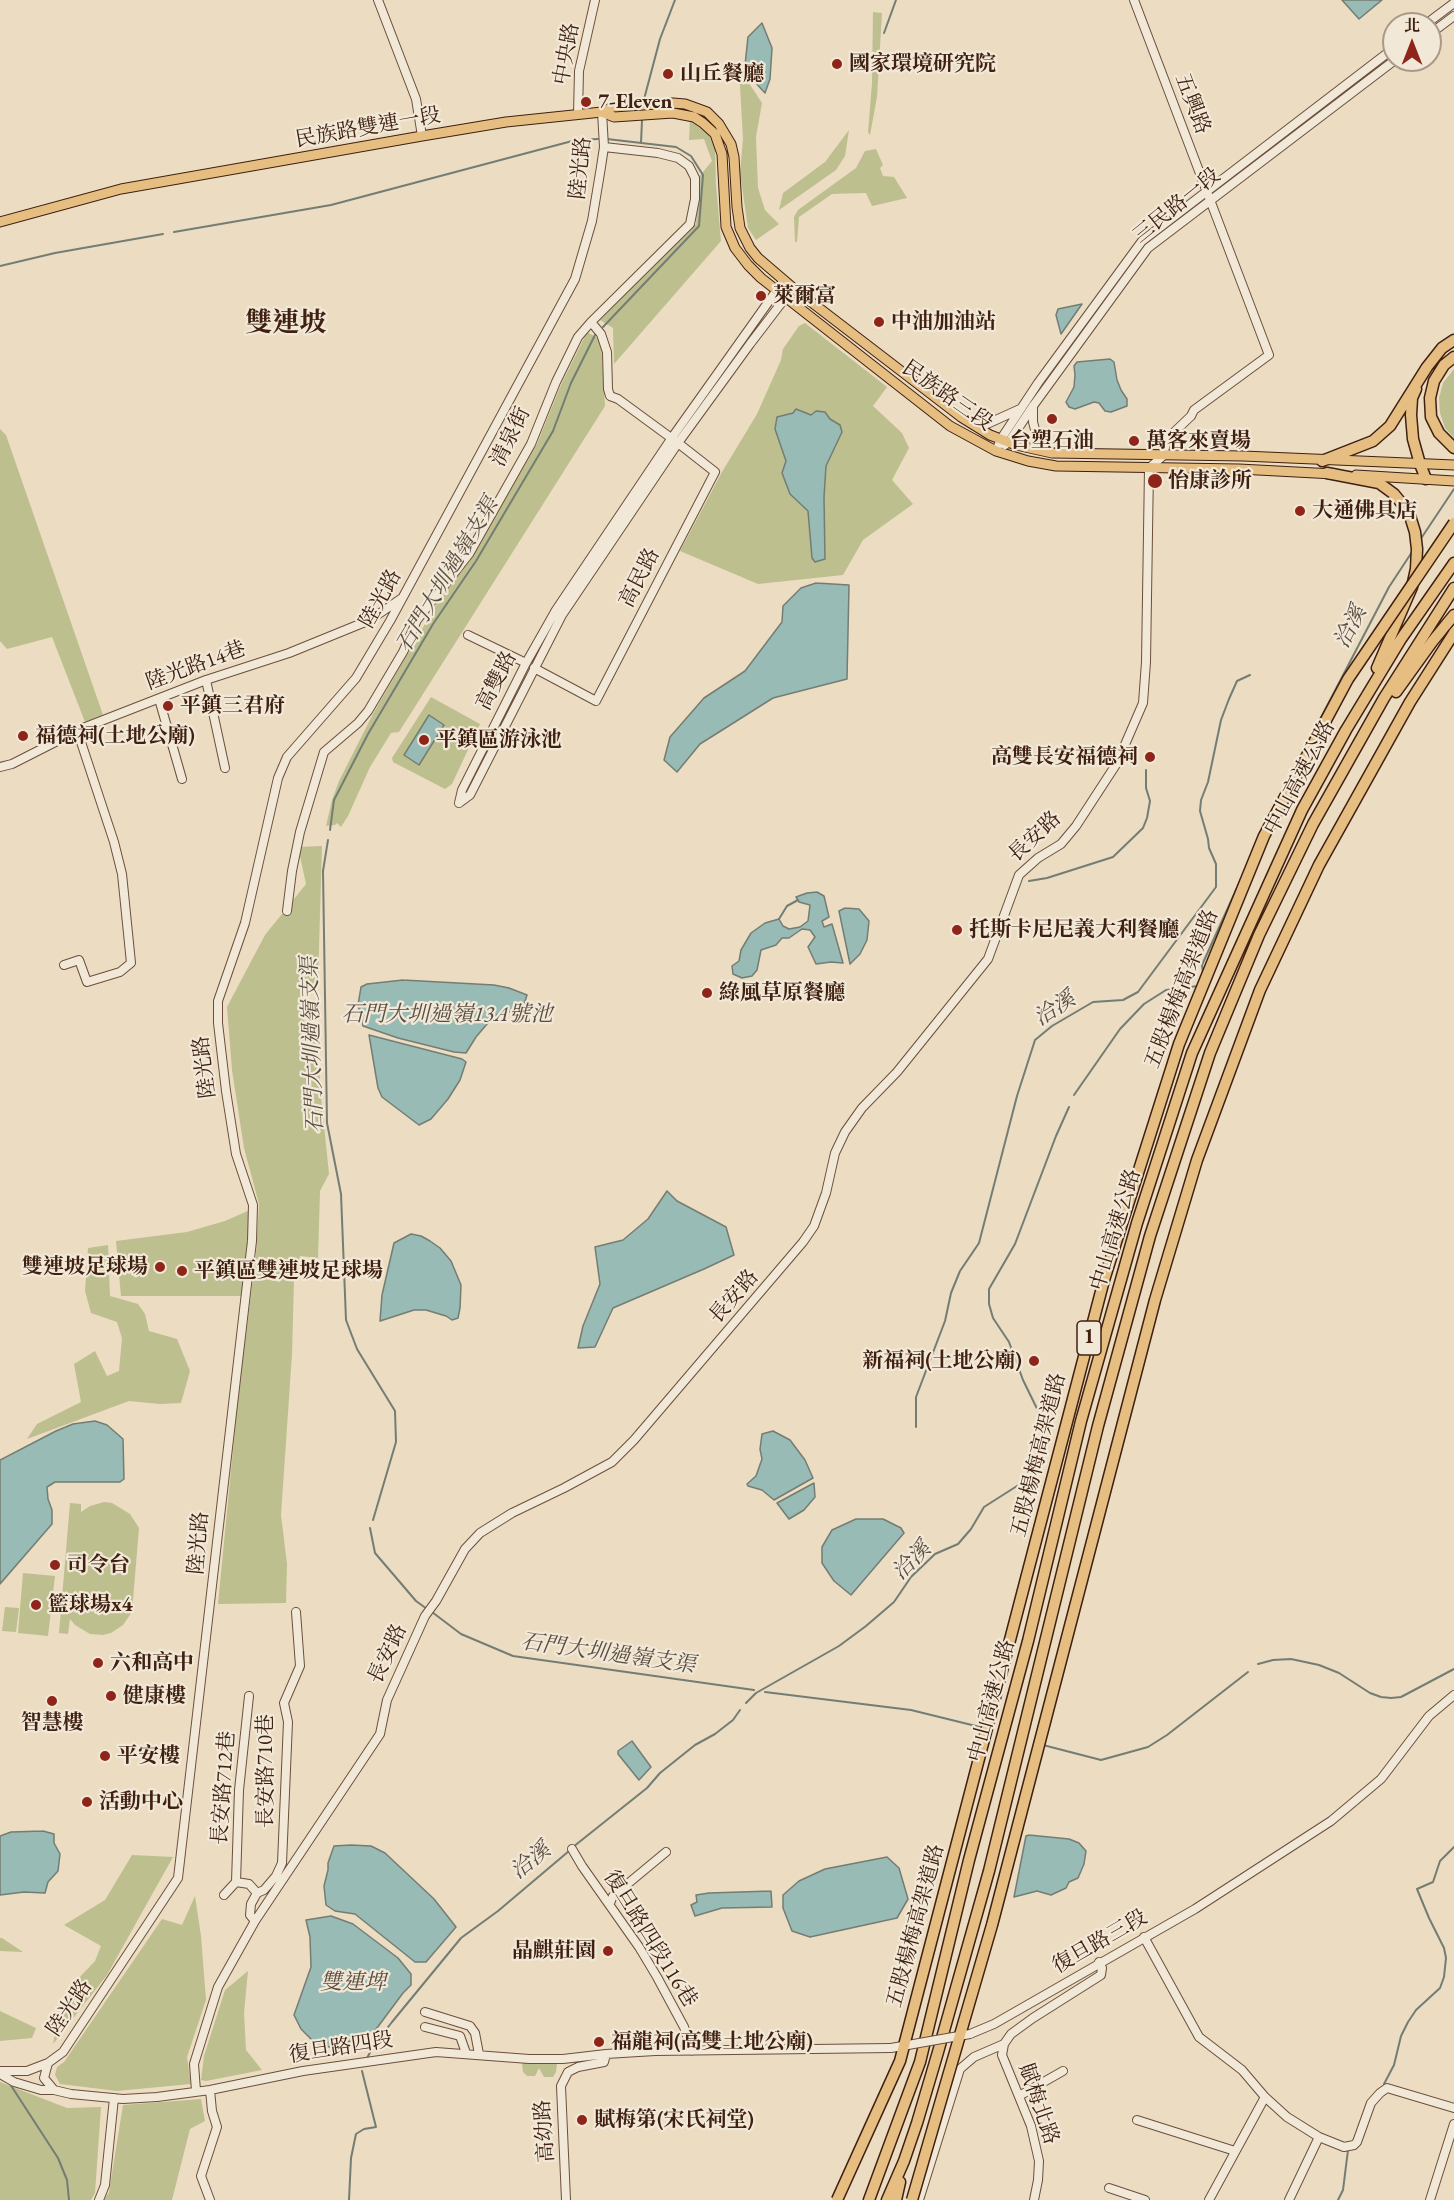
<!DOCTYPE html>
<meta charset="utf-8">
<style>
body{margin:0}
#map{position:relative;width:1454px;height:2200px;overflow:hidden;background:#ebdcc2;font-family:"EB Garamond","Noto Serif TC",serif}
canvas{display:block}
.north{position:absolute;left:1382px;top:12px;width:60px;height:60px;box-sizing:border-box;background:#f2e8d7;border:2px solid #aa9888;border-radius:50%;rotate:0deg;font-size:16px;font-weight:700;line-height:24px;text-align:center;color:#3f2011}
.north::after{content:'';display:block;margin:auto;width:21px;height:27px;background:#8f2418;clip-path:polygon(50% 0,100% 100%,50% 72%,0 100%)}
</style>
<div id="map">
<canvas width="1454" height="2200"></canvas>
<div class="north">北</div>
</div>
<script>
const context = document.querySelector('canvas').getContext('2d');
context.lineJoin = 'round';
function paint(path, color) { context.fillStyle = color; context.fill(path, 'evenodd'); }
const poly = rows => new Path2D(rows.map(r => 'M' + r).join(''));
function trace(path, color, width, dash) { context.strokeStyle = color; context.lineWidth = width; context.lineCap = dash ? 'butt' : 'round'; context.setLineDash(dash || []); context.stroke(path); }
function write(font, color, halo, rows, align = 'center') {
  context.font = font + ' "EB Garamond","Noto Serif TC",serif'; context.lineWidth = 4.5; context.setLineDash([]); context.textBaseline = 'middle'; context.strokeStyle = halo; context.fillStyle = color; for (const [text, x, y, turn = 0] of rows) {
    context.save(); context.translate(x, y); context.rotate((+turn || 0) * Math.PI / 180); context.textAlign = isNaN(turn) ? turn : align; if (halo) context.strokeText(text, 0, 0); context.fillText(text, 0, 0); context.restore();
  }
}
paint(poly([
 [873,12,882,13,877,97,870,135,868,132,872,83],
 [739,68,762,103,756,137,758,188,765,210,779,224,756,240,748,228,740,173,743,139],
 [690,120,705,129,715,146,716,185,721,241,614,364,613,328,600,320,696,224,699,177,712,161,704,139,689,140],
 [849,130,845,156,836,170,779,210,783,193,825,162],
 [876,149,883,165,880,168,883,176,894,177,907,198,872,206,866,193,832,194,799,217,797,242,795,242,794,217,798,210,856,168,865,151],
 [805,323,887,387,873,406,902,433,909,448,892,480,913,504,863,540,843,575,758,584,680,551,722,472,757,414,781,360,783,349,799,326],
 [587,332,601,340,605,406,399,732,391,733,370,767,348,816,341,827,337,823,335,825,326,826,332,800,339,781,374,712,436,605,472,555,537,444,560,387],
 [1454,369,1454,438,1445,428,1440,413,1439,398,1443,383],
 [0,429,6,435,103,715,85,722,52,637,7,649,0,641],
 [431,697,480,724,452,784,445,789,393,762,392,758],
 [322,846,318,982,300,989,305,1026,317,1032,321,1096,329,1174,320,1191,318,1258,300,1256,294,1280,292,1354,281,1515,287,1564,286,1603,218,1604,238,1398,256,1254,259,1204,244,1148,232,1070,227,1007,265,935,306,884,298,847],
 [250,1210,249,1239,241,1296,121,1296,116,1241,187,1232,225,1221],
 [108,1245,110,1296,138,1304,145,1314,149,1331,177,1339,190,1371,181,1403,160,1404,129,1401,27,1439,37,1424,81,1402,74,1364,95,1351,107,1376,119,1371,122,1338,117,1322,91,1313,85,1291,88,1248],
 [104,1502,112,1503,130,1514,139,1528,132,1612,123,1625,111,1633,103,1635,90,1634,75,1625,70,1619,68,1634,59,1633,70,1503,81,1504,81,1512,90,1506],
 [23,1573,55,1576,48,1636,18,1633],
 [5,1607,19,1608,16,1632,2,1631],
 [132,1855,173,1857,107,1975,53,2044,58,2019,78,1979,95,1961,101,1946,64,1925,105,1900],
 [195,1896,201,1936,206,2000,187,2057,191,2084,117,2091,60,2084,55,2075,57,2067,64,2062,162,1919,182,1925],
 [0,1938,2,1938,23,1952,0,1951],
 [248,1971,244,2013,246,2050,262,2070,206,2081,201,2080,204,2056,225,1990],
 [0,2011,36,2028,32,2038,0,2041],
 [522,2063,557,2064,556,2072,553,2077,544,2077,539,2068,535,2076,527,2076,523,2072],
 [0,2082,67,2108,101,2107,95,2193,91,2200,0,2200],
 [201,2099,205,2121,190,2129,172,2200,104,2200,109,2192,123,2105]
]), '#bdbf8f');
const water = poly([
 [1342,0,1382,0,1359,19,1342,0],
 [762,23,772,48,770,79,765,93,752,79,745,65,748,37,762,23],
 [1082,304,1061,334,1056,315,1058,309,1082,304],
 [1110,359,1114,362,1117,380,1121,390,1127,399,1127,406,1111,412,1105,411,1099,403,1094,402,1075,409,1069,407,1066,402,1074,387,1075,375,1074,366,1077,362,1110,359],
 [796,409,811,415,816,411,825,412,830,419,840,425,842,432,826,466,824,497,825,559,815,562,812,558,808,511,790,494,782,473,786,461,775,429,777,417,793,413,796,409],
 [816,583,849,585,847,679,773,698,700,744,677,772,664,760,670,737,704,698,745,671,782,622,783,606,801,588,816,583],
 [429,715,444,725,419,765,404,755,429,715],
 [817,892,824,896,829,917,822,921,824,927,832,924,843,963,831,962,816,964,808,947,815,937,810,930,802,929,789,938,782,938,776,945,761,950,757,970,752,976,742,978,733,974,732,966,739,961,741,950,751,933,765,923,779,919,783,926,789,929,800,927,808,921,810,905,799,902,796,897,807,893,817,892],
 [845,908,859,909,869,921,867,940,860,954,850,964,839,911,845,908],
 [403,980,494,985,509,988,527,995,522,1011,503,1012,493,1017,476,1037,466,1053,454,1052,398,1038,363,1026,358,1005,361,987,367,984,403,980],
 [369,1035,462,1059,466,1062,460,1080,448,1099,431,1119,419,1125,382,1097,378,1088,369,1035],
 [667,1191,677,1201,726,1227,734,1255,704,1269,613,1308,595,1347,578,1348,583,1326,600,1284,595,1247,623,1240,648,1219,667,1191],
 [411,1234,421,1236,430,1241,440,1248,451,1261,461,1285,460,1308,458,1318,452,1320,446,1316,426,1310,414,1310,380,1321,382,1295,394,1243,411,1234],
 [95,1421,107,1425,123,1439,124,1479,120,1482,55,1482,47,1487,48,1499,52,1510,52,1524,0,1584,0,1460,56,1431,73,1424,95,1421],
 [773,1431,790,1440,805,1460,813,1478,774,1500,762,1490,748,1486,747,1484,756,1476,762,1459,760,1449,762,1434,773,1431],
 [814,1483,815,1497,804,1510,789,1519,777,1503,814,1483],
 [856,1519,883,1519,901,1528,904,1533,851,1595,834,1581,822,1563,822,1547,832,1530,856,1519],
 [632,1741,651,1767,639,1780,618,1754,618,1751,632,1741],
 [43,1831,54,1834,54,1843,60,1854,58,1871,48,1882,45,1893,24,1892,0,1895,0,1836,11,1832,43,1831],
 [1029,1835,1069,1839,1079,1843,1086,1851,1084,1864,1078,1878,1069,1882,1066,1888,1051,1895,1037,1891,1014,1897,1026,1836,1029,1835],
 [351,1845,371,1846,385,1853,434,1899,456,1927,426,1962,415,1962,355,1914,335,1911,326,1905,324,1886,328,1870,328,1863,334,1846,351,1845],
 [887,1857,899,1868,908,1899,897,1918,810,1937,792,1931,783,1908,783,1895,799,1881,825,1869,887,1857],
 [771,1891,772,1907,722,1908,695,1916,691,1905,697,1902,696,1895,709,1893,771,1891],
 [331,1916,353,1924,398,1958,411,1974,411,1985,403,1993,374,2032,333,2048,315,2043,301,2029,294,2015,311,1967,310,1937,306,1920,331,1916]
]);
paint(water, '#98bbb5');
trace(water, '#747d73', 1.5);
trace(poly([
 [884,33,896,0],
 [643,103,660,39,675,0],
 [641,143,642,120],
 [174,232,331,205,576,140,598,139],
 [0,266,55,253,163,234],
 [603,327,699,226,703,175,691,156,676,147,607,139],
 [1420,540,1454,489],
 [1304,750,1389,587,1412,552],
 [330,830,334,800,368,734,433,624,476,561,553,431,571,383,595,335],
 [328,840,323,871,327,1123,341,1194,346,1320,357,1349,395,1411,396,1442,373,1520],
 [1029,881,1047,878,1113,857,1143,828,1147,818,1150,801,1146,788,1146,770],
 [779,919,787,906,798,900],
 [1203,973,1202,965,1241,879],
 [1074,1095,1120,1029,1144,1004,1166,990,1198,986],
 [916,1427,916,1397,945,1321,951,1293,960,1271,979,1243,1017,1096,1035,1040,1052,1026,1093,1002,1123,1000,1138,992,1216,887,1216,864,1209,848,1208,839,1200,811,1201,800,1208,782,1221,720,1229,699,1237,681,1250,675],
 [1032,1466,1041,1441,1043,1421,1023,1380,1009,1342,993,1318,989,1304,989,1289,1015,1244,1056,1136,1069,1107],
 [370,1528,375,1553,416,1601,427,1609],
 [432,1612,461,1634,513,1656,754,1690],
 [1258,1664,1273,1660,1291,1659,1319,1665,1339,1673,1370,1693,1381,1697,1391,1698,1401,1697,1454,1669],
 [765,1692,911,1710,984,1728],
 [746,1703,756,1693,839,1646,866,1626,894,1602,911,1577,935,1554,958,1544,971,1529,984,1507,1028,1479,1030,1473],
 [1043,1745,1101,1760,1148,1747,1167,1735,1248,1672],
 [573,1847,647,1788,660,1773,695,1745,715,1734,733,1720,740,1710],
 [366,2060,374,2045,392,2022,461,1938,498,1911,569,1851],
 [10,2084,58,2158,67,2180,69,2200],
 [1384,2084,1394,2065,1401,2036,1408,2022,1416,2010,1440,1988,1444,1977,1446,1958,1444,1948,1429,1918,1417,1889,1433,1882,1440,1861,1454,1847],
 [349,2200,351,2158,356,2134,364,2129,376,2127,362,2071],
 [1338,2200,1343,2190,1348,2150]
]), '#747d73', 2);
const minor = poly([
 [378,0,416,99,422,136],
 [1426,24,1454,3],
 [1430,34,1454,16],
 [578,114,579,71,595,0],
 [1033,406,1033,422,1037,437,1052,453],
 [969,420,987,424,1020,409],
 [1005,445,1009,442,1033,406,1148,248,1395,60],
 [996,451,1001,439,1038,383,1142,241,1394,48],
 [468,635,526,663],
 [534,668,596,701,715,472,678,443,618,399,610,396,608,389,607,352,601,334,591,322],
 [206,680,225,768],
 [159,699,182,779],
 [0,767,12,764,83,728,206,680,289,653,370,620,402,598],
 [459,803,462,790,526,663,556,610,671,439,784,280],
 [459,803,470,795,562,615,678,443,750,344,789,293],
 [287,911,292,871,300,832,324,752,358,723,368,711,403,652,417,620,469,554,531,444,556,382,578,337,591,322,690,224,695,199,695,178,689,166,678,158,658,153,604,147],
 [64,965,79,960,87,982,120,972,131,963,122,874,114,842,77,730],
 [572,1849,582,1866,639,1947,657,1977,684,2027,692,2051],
 [236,1882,239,1790,249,1696],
 [224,1895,236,1882,249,1884,257,1893],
 [610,1903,613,1896,666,1852],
 [255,1921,250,1915,251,1904,257,1893,264,1890,276,1876,282,1863,288,1722,284,1703,300,1666,296,1612],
 [1144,1937,1199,2037,1242,2070,1265,2097,1287,2117,1319,2137,1344,2147,1354,2145,1357,2142,1371,2103,1380,2093,1387,2088,1454,2108],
 [425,2012,470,2026,475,2033,479,2054],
 [425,2027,460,2036,466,2053],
 [970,2034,994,2024,1195,1909,1331,1821,1381,1779,1429,1716,1454,1695],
 [48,2063,44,2078,54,2090],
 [0,2071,27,2071,48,2063,63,2052,178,1878,252,1241,253,1205,236,1154,226,1091,218,1023,218,1001,245,923,278,778,287,757,356,678,390,621,575,279,592,221,601,167,604,147,602,112],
 [0,2074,14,2082,41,2090,54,2090,71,2094,123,2099,157,2097,210,2090,303,2071,436,2052,529,2059,563,2059,606,2054,655,2051,891,2048],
 [196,2091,194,2064,218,1987,255,1921,380,1734,387,1700,425,1616,436,1601,465,1549,480,1533,512,1513,564,1488,612,1462,634,1440,803,1242,814,1226,826,1193,835,1153,845,1132,862,1108,897,1072,988,959,1019,875,1038,858,1061,844,1076,826,1117,763,1143,703,1146,662,1149,468,1163,456,1167,439,1191,416,1194,410,1269,355,1134,0],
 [1019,2096,1063,2071],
 [1137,2120,1235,2151],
 [1109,2188,1145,2200],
 [99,2200,105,2185,114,2098],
 [210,2200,201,2176,217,2127,212,2111,210,2090],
 [566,2200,561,2086,568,2072,578,2067,604,2062,606,2054],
 [919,2200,960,2069,974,2057,1004,2044],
 [1034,2200,1038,2180,1039,2161,1031,2126,1002,2055,1004,2044,1011,2034,1033,2018,1101,1975,1102,1968,1099,1962],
 [1209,2200,1265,2097],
 [1289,2200,1319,2137],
 [1430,2200,1454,2124]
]);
const major = poly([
 [602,112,614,117,673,113,694,117,703,123,715,134,722,154,726,227,735,248,748,265,761,278,950,426,996,451,1028,461,1056,466,1239,469,1334,474],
 [0,222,121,189,422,136,506,122,602,112,613,107,673,103,685,104,707,112,719,124,731,144,734,157,737,207,740,228,750,248,758,258,793,288,961,417,990,435,1016,445,1052,453,1243,456,1454,465],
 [1356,475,1454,481]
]);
const highway = poly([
 [1454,357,1444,365,1434,381,1430,398,1431,417,1439,433,1454,448],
 [1416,389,1412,398,1411,415,1413,439,1420,464,1426,479],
 [1322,461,1373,441,1390,426,1427,367,1442,348,1454,340],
 [1327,473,1379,483,1394,494,1403,505,1410,516,1415,532,1417,549,1416,569,1412,587,1377,668],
 [1396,692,1432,642,1454,615],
 [869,2200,920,2062,969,1860,1028,1641,1081,1421,1137,1223,1192,1053,1302,810,1346,730,1401,639,1454,563],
 [887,2200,904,2161,917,2123,938,2052,989,1871,1098,1426,1150,1236,1210,1053,1259,935,1313,824,1384,698,1454,588],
 [896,2200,900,2182]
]);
trace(minor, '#6a4f3d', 10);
trace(major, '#3f2011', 11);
trace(highway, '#3f2011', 13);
trace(minor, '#f2e8d7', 8);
trace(major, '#e6be81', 9);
trace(highway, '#e6be81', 10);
const minorBridge = poly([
 [891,2048,970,2034]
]);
const highwayBridge = poly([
 [837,2200,900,2061,1104,1280,1179,1044,1264,836,1348,679,1454,523],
 [912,2200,992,1925,1155,1300,1197,1160,1260,990,1319,865,1410,702,1454,633]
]);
trace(minorBridge, '#6a4f3d', 10, []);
trace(highwayBridge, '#3f2011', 13, []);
trace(minorBridge, '#f2e8d7', 8);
trace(highwayBridge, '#e6be81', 10);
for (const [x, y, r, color] of [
 [837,64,6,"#8f2418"],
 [668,74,6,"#8f2418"],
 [586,102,6,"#8f2418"],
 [761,296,6,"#8f2418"],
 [879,322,6,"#8f2418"],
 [1052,419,6,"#8f2418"],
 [1134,441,6,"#8f2418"],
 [1155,481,8,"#8f2418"],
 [1300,511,6,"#8f2418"],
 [168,706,6,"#8f2418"],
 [23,736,6,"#8f2418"],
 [424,740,6,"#8f2418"],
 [1150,757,6,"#8f2418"],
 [957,930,6,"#8f2418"],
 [707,993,6,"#8f2418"],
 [160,1267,6,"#8f2418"],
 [182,1271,6,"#8f2418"],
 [1034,1361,6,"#8f2418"],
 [55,1565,6,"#8f2418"],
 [36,1605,6,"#8f2418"],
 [98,1663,6,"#8f2418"],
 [111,1696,6,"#8f2418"],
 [52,1701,6,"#8f2418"],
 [105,1756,6,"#8f2418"],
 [87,1802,6,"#8f2418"],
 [608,1951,6,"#8f2418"],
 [599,2042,6,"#8f2418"],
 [582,2120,6,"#8f2418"]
]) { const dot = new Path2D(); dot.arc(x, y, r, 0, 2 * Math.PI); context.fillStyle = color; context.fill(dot); trace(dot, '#f2e8d7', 2); }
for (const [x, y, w] of [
 [1089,1338,24]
]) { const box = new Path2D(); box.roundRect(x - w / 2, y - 17, w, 34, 4.5); context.fillStyle = '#f2e8d7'; context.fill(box); trace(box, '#3f2011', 1.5); }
write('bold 20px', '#3f2011', null, [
 ["1",1089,1338]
]);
write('21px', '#3f2011', '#f2e8d7', [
 ["中央路",567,54,-80],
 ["五興路",1192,104,69],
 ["民族路雙連一段",368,128,-10],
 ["陸光路",581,168,-84],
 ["三民路一段",1177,206,-39],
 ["民族路三段",947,396,35],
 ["清泉街",511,437,-64],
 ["高民路",640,578,-63],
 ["陸光路",381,599,-61],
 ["陸光路14巷",196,666,-20],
 ["高雙路",497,681,-63],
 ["中山高速公路",1300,778,-62],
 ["長安路",1035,837,-43],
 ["五股楊梅高架道路",1182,989,-69],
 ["陸光路",205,1067,-97],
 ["中山高速公路",1116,1230,-73],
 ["長安路",734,1297,-49],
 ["五股楊梅高架道路",1039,1455,-76],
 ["陸光路",199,1543,-85],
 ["長安路",388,1654,-65],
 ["中山高速公路",992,1701,-75],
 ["長安路710巷",266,1771,-90],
 ["長安路712巷",224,1788,-86],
 ["五股楊梅高架道路",916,1926,-75],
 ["復旦路四段116巷",650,1939,58],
 ["復旦路三段",1100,1942,-30],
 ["陸光路",70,2008,-56],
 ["復旦路四段",341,2048,-9],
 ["賦梅北路",1038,2104,71],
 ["高幼路",545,2131,-94]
]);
write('bold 21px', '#3f2011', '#f2e8d7', [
 ["國家環境研究院",849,64],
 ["山丘餐廳",680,74],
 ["7-Eleven",598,102],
 ["萊爾富",773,296],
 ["中油加油站",891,322],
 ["台塑石油",1052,441,"center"],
 ["萬客來賣場",1146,441],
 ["怡康診所",1168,481],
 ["大通佛具店",1312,511],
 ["平鎮三君府",180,706],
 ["福德祠(土地公廟)",35,736],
 ["平鎮區游泳池",436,740],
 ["高雙長安福德祠",1138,757,"right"],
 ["托斯卡尼尼義大利餐廳",969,930],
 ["綠風草原餐廳",719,993],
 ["雙連坡足球場",148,1267,"right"],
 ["平鎮區雙連坡足球場",194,1271],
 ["新福祠(土地公廟)",1022,1361,"right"],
 ["司令台",67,1565],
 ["籃球場x4",48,1605],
 ["六和高中",110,1663],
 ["健康樓",123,1696],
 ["智慧樓",52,1723,"center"],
 ["平安樓",117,1756],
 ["活動中心",99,1802],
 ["晶麒莊園",596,1951,"right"],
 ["福龍祠(高雙土地公廟)",611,2042],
 ["賦梅第(宋氏祠堂)",594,2120]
], 'left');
write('italic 22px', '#5a4e42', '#f2e8d7', [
 ["石門大圳過嶺支渠",448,575,-59],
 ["洽溪",1351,627,-63],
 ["洽溪",1055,1009,-33],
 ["石門大圳過嶺13A號池",447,1015],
 ["石門大圳過嶺支渠",313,1045,-92],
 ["洽溪",912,1561,-45],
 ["石門大圳過嶺支渠",608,1654,8],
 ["洽溪",531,1861,-39],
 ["雙連埤",353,1983]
]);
write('bold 27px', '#3f2011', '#f2e8d7', [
 ["雙連坡",286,324]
]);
</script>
